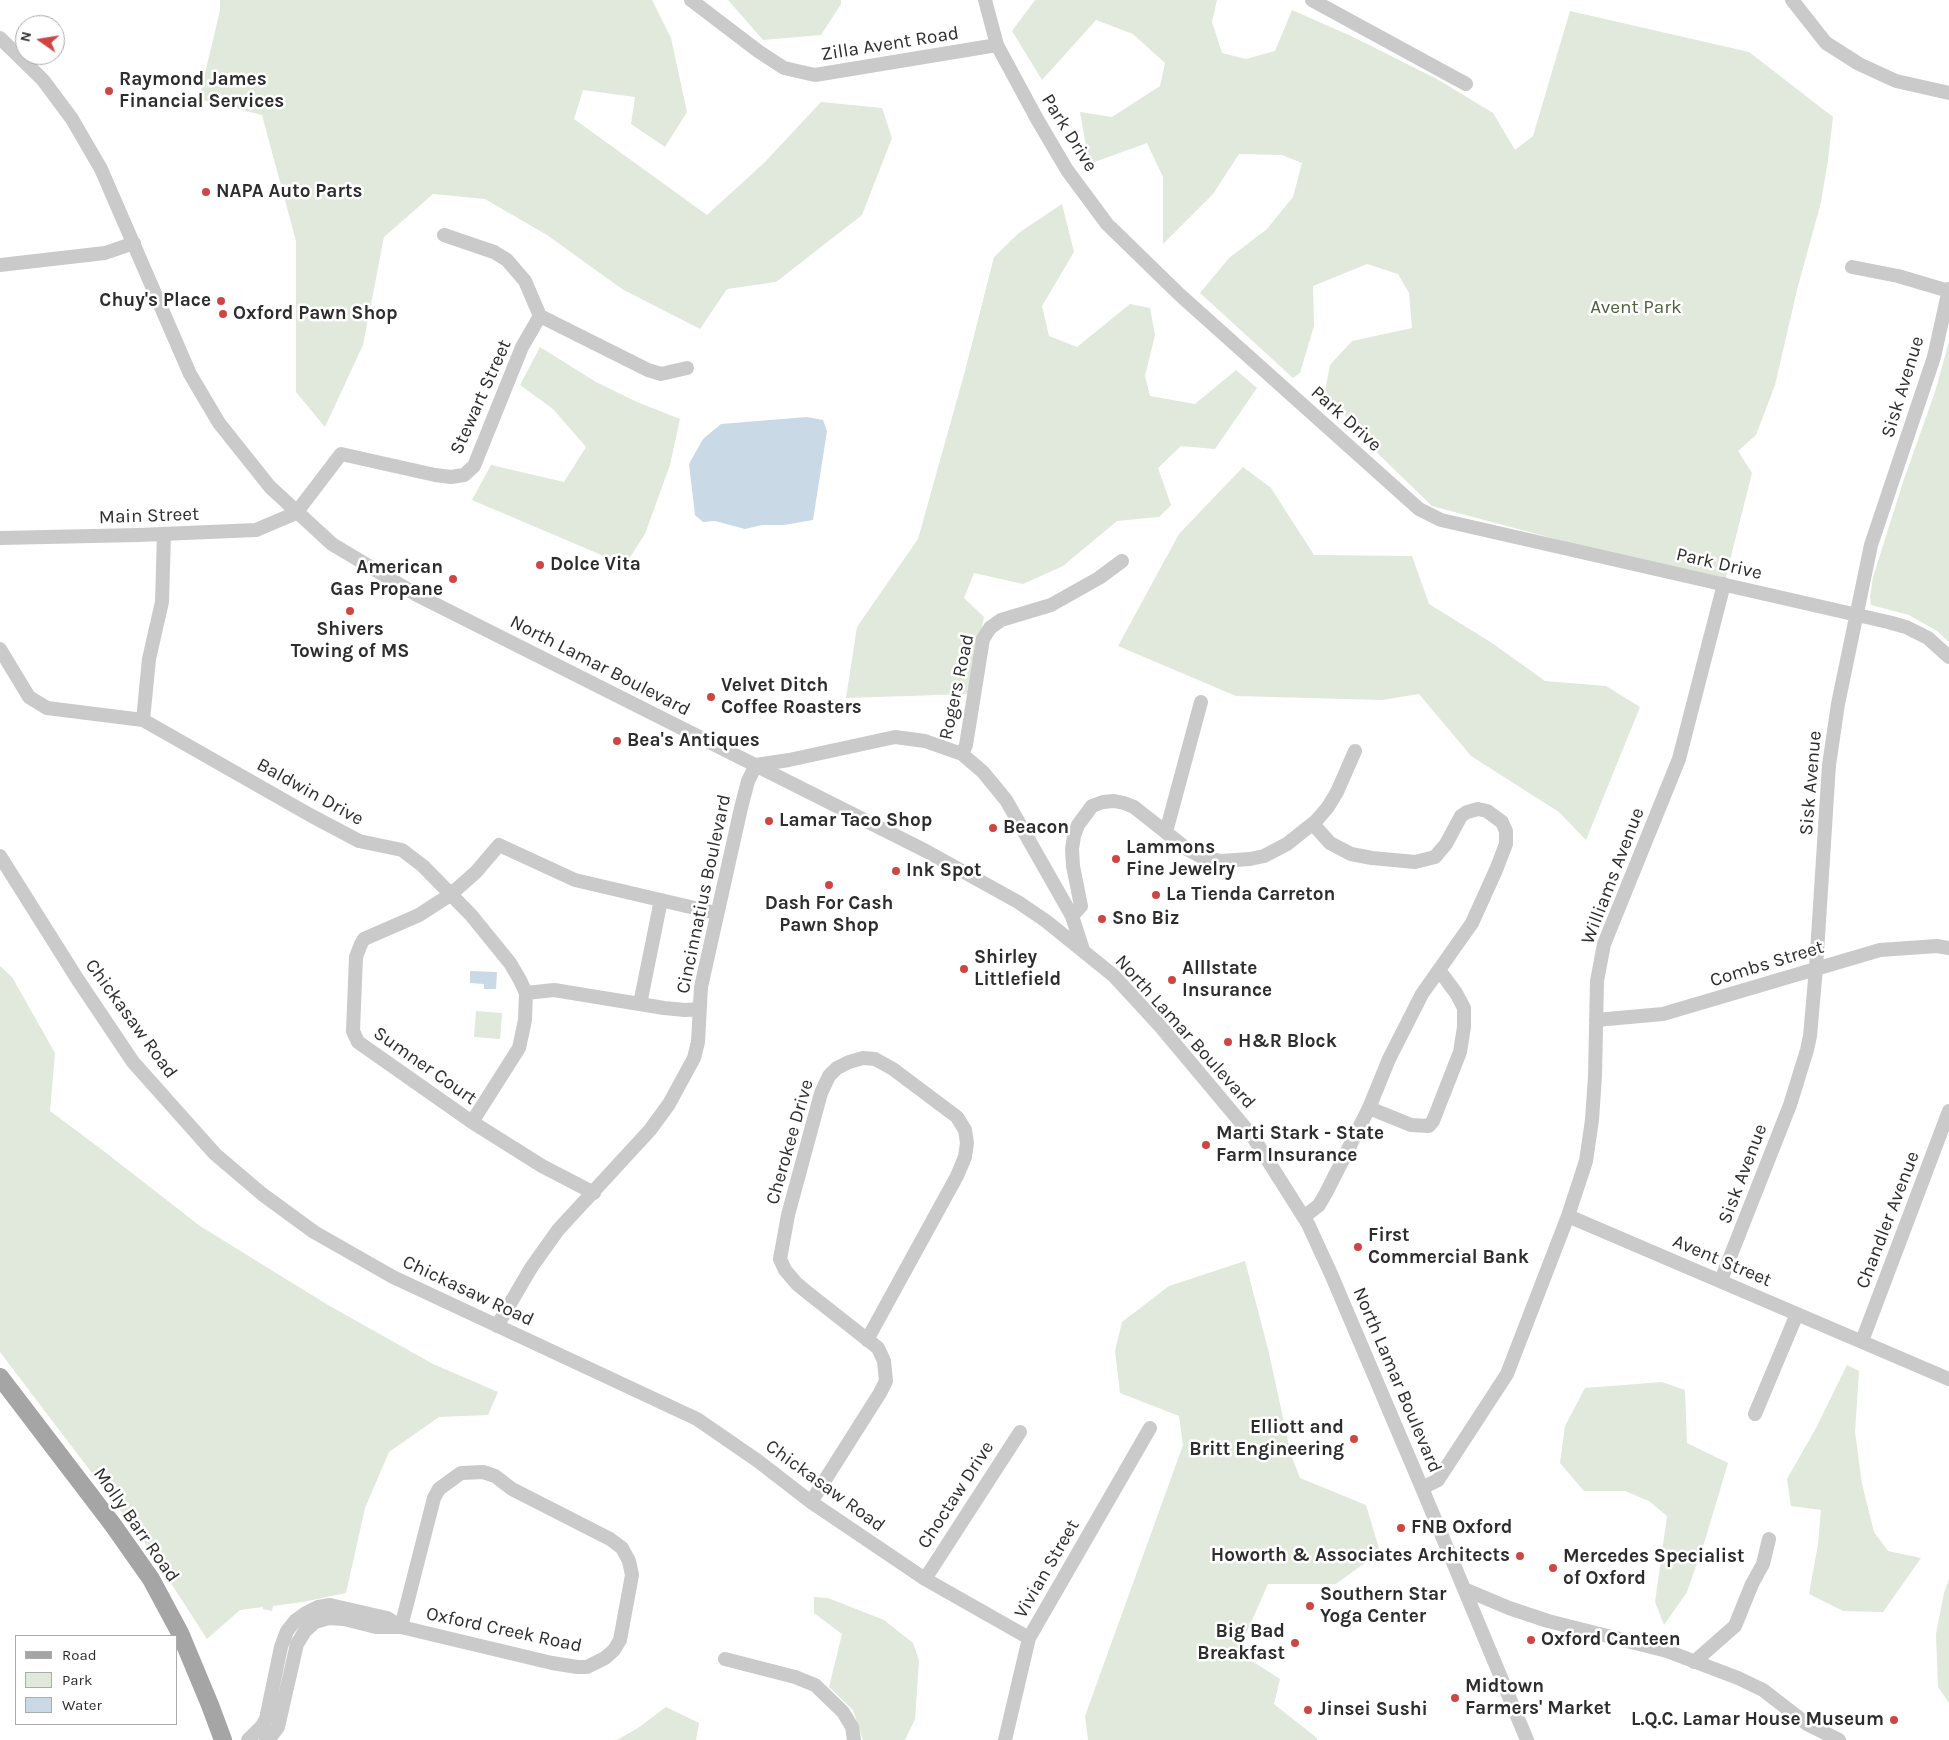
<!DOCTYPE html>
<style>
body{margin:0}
#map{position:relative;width:1949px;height:1740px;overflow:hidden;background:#fff;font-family:Karla,sans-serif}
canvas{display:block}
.legend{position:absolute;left:15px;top:1635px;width:162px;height:90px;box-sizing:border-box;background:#fff;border:1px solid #ababab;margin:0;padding:6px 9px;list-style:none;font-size:15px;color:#2d2d2d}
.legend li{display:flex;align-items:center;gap:10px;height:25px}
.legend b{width:25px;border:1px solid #ababab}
.north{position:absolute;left:15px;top:15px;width:50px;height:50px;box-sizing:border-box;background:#fff;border:1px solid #ababab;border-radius:50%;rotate:283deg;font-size:14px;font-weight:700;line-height:20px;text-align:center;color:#2d2d2d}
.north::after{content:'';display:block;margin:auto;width:18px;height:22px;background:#ce4644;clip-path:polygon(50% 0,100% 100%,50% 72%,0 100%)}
</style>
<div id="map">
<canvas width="1949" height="1740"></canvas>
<ul class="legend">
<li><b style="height:6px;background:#a5a5a5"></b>Road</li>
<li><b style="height:14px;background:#e1e8dc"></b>Park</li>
<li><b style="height:14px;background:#cad9e6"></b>Water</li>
</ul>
<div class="north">N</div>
</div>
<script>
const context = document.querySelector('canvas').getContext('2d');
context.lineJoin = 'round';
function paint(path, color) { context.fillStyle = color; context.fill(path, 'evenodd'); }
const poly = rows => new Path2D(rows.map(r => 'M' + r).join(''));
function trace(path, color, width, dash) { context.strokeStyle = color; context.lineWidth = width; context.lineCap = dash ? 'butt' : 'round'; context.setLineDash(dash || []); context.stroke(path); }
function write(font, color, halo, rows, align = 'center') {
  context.font = font + ' Karla,sans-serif'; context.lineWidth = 5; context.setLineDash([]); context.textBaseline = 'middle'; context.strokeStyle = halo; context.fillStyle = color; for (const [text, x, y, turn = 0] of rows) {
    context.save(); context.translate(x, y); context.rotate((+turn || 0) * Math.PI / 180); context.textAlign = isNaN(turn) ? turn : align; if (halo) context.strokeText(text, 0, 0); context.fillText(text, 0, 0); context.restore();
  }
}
paint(poly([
 [220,0,652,0,671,38,687,112,665,147,631,124,635,97,583,90,574,119,707,215,764,163,821,102,882,108,892,138,862,215,776,282,727,289,700,329,622,289,547,235,485,199,433,194,384,237,363,345,325,427,296,392,296,241,262,115,199,99,220,10],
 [728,0,841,0,841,4,821,35,763,40],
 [1035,0,1217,0,1212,22,1222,53,1246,59,1275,51,1292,10,1351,36,1437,79,1493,113,1515,150,1533,136,1570,11,1749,52,1833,117,1828,160,1821,202,1797,290,1775,385,1756,435,1738,451,1752,473,1724,584,1432,506,1369,445,1325,391,1330,365,1352,341,1412,328,1409,293,1398,274,1367,264,1313,286,1314,326,1300,373,1293,378,1200,293,1229,258,1267,229,1293,197,1302,163,1282,155,1239,154,1213,194,1163,244,1163,177,1147,143,1089,164,1080,112,1112,117,1160,86,1165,63,1133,34,1096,20,1042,80,1012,31],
 [1062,204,1074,252,1042,306,1049,336,1077,347,1130,304,1150,308,1155,335,1145,376,1150,396,1195,404,1236,370,1257,388,1215,449,1181,446,1158,468,1171,505,1159,517,1117,521,1063,566,1023,584,974,573,964,598,984,617,968,694,846,698,857,627,918,539,965,371,994,257,1020,232],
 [1949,341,1949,642,1937,631,1909,615,1871,605,1870,597,1873,577,1904,479,1935,392],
 [540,347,596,382,637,402,680,419,670,465,645,534,625,565,472,500,491,465,564,482,586,447,553,409,520,385],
 [1243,467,1271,488,1314,555,1412,556,1429,604,1492,643,1545,681,1606,686,1640,707,1586,840,1559,812,1471,756,1419,694,1382,700,1236,696,1118,646,1179,534],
 [0,966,12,977,55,1053,50,1111,101,1149,200,1226,328,1305,433,1364,498,1392,488,1415,439,1417,389,1452,365,1508,346,1593,303,1602,273,1606,272,1611,263,1609,263,1607,240,1610,207,1639,145,1543,0,1352],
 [476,1011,502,1013,500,1039,474,1037],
 [1245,1261,1269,1353,1291,1455,1300,1478,1366,1505,1380,1552,1336,1584,1268,1584,1238,1652,1280,1679,1274,1704,1317,1738,1317,1740,1088,1740,1085,1716,1183,1445,1179,1416,1120,1393,1115,1351,1122,1322,1169,1286],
 [1847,1365,1859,1371,1855,1432,1862,1484,1874,1532,1888,1551,1921,1558,1883,1612,1843,1611,1809,1594,1818,1544,1821,1510,1791,1506,1787,1479,1816,1428],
 [1662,1382,1685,1390,1687,1443,1728,1463,1706,1537,1687,1592,1664,1625,1655,1602,1667,1516,1649,1501,1625,1491,1584,1491,1560,1463,1565,1426,1585,1388],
 [1949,1579,1949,1703,1938,1687,1936,1634,1944,1593],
 [814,1597,828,1598,884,1620,913,1643,919,1660,915,1719,905,1740,863,1740,853,1710,829,1687,842,1634,814,1613],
 [666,1707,699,1723,696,1740,617,1740,638,1728]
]), '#e1e8dc');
paint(poly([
 [807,417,823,420,827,431,813,520,784,525,762,525,745,529,715,521,703,522,695,515,689,464,703,439,721,424],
 [470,971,497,972,496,989,484,989,484,984,470,983]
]), '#cad9e6');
trace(poly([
 [691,0,758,51,784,68,815,75,997,45],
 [985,0,997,45,1037,119,1067,170,1107,224,1180,295,1419,509,1441,520,1888,622,1906,627,1928,638,1949,657],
 [1312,0,1466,84],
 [1792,0,1826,43,1859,64,1896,81,1949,93],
 [0,38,43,80,72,119,101,169,190,374,219,423,270,487,332,544,417,595,926,851,1018,902,1046,921,1114,976,1160,1026,1253,1137,1308,1224,1331,1274,1422,1488,1527,1740],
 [444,235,494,252,507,260,525,281,540,316],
 [0,265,105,253,134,243],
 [1852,267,1898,276,1949,291],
 [540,316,648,370,661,374,687,368],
 [0,538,139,535,256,530,296,513,341,454,435,475,451,477,464,475,474,466,522,347,540,316],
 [0,649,29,697,47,708,143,720,310,815,359,841,402,850,423,866,471,915,510,963,520,980,526,993,525,1020,519,1048,472,1122],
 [143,720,149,659,162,602,164,534],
 [962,754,966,745,983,639,990,628,1001,620,1051,605,1099,578,1122,561],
 [1166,832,1201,702],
 [0,856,78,980,133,1062,215,1154,262,1194,314,1232,393,1277,697,1419,758,1461,811,1502,925,1579,1029,1638],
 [1072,916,1081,906,1073,866,1072,849,1074,836,1078,825,1092,806,1103,802,1114,801,1124,803,1134,807,1187,849,1204,858,1221,861,1250,859,1264,856,1287,844,1316,821,1328,807,1337,792,1355,751],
 [526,993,554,990,664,1008,685,1010,699,1009],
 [640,1004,661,900],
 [1596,1020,1663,1014,1880,950,1937,946,1949,948],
 [1369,1108,1411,1125,1429,1126,1433,1121,1460,1052,1464,1027,1464,1008,1456,993,1439,970],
 [594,1193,542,1166,472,1122,358,1042,353,1031,356,957,361,944,364,939,419,915,450,895,476,872,499,845,575,880,716,913],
 [1568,1216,1949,1379],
 [1304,1217,1319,1205,1326,1193,1369,1108,1389,1059,1422,994,1472,923,1496,870,1506,844,1506,831,1502,822,1487,811,1478,809,1467,812,1461,816,1446,844,1435,857,1415,862,1372,858,1351,854,1330,843,1313,824],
 [1721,1280,1790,1105,1807,1050,1810,1036,1816,968,1829,765,1838,704,1871,545,1934,357,1949,289],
 [497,1326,531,1268,558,1230,650,1130,669,1104,694,1058,698,1042,701,987,741,808,748,781,756,765,789,760,895,737,925,741,962,754,983,772,1006,800,1072,916,1083,950],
 [1862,1341,1949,1111],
 [1755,1414,1797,1314],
 [1422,1488,1438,1480,1507,1374,1568,1216,1586,1161,1592,1120,1595,1076,1597,981,1604,944,1679,759,1724,584],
 [811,1502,880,1393,886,1381,884,1361,878,1348,808,1293,797,1284,785,1270,780,1259,788,1215,821,1093,829,1076,837,1068,849,1062,863,1058,875,1059,893,1069,957,1117,965,1130,967,1143,965,1157,957,1176,867,1340],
 [925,1579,1020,1432],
 [1464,1589,1509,1608,1548,1621,1667,1651,1738,1678,1763,1690,1807,1724,1839,1740],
 [725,1659,795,1677,815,1685,843,1712,852,1727,854,1740],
 [1694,1662,1735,1626,1752,1584,1763,1564,1769,1539],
 [248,1740,262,1726,266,1719,281,1647,287,1631,295,1621,306,1613,318,1607,330,1605,387,1618,401,1627],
 [266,1740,269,1739,278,1727,297,1644,305,1631,315,1622,329,1618,344,1619,376,1627,401,1627,552,1663,577,1667,587,1667,605,1658,614,1650,620,1640,632,1575,629,1561,622,1548,610,1539,512,1489,495,1476,483,1472,461,1473,439,1489,434,1498,401,1627],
 [1005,1740,1029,1638,1150,1428]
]), '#cacaca', 14);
trace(poly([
 [0,1377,113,1525,151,1579,180,1633,210,1705,223,1740]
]), '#a5a5a5', 18);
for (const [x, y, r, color] of [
 [109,91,5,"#ce4644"],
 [206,192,5,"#ce4644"],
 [221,301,5,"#ce4644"],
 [223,314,5,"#ce4644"],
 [540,565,5,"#ce4644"],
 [453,579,5,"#ce4644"],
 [350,611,5,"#ce4644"],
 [711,697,5,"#ce4644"],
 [617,741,5,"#ce4644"],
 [769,821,5,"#ce4644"],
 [993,828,5,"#ce4644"],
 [1116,859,5,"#ce4644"],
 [896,871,5,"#ce4644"],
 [829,885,5,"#ce4644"],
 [1156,895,5,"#ce4644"],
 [1102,919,5,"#ce4644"],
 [964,969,5,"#ce4644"],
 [1172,980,5,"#ce4644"],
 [1228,1042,5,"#ce4644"],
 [1206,1145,5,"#ce4644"],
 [1358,1247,5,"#ce4644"],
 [1354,1439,5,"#ce4644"],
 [1401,1528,5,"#ce4644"],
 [1520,1556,5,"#ce4644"],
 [1553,1568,5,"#ce4644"],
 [1310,1606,5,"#ce4644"],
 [1531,1640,5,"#ce4644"],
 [1295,1643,5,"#ce4644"],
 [1455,1698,5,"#ce4644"],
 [1308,1710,5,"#ce4644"],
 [1894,1720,5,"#ce4644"]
]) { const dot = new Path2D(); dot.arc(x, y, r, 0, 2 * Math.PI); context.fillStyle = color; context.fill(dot); trace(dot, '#fff', 2); }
write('19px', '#2d2d2d', '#fff', [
 ["Zilla Avent Road",890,44,-9],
 ["Park Drive",1069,133,58],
 ["Sisk Avenue",1903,387,-73],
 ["Stewart Street",481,397,-66],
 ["Park Drive",1346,419,42],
 ["Main Street",149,516,-2],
 ["Park Drive",1719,564,13],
 ["North Lamar Boulevard",600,666,27],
 ["Rogers Road",957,687,-78],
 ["Sisk Avenue",1811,783,-85],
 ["Baldwin Drive",310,792,29],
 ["Williams Avenue",1613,876,-69],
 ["Cincinnatius Boulevard",704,894,-78],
 ["Combs Street",1767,964,-17],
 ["Chickasaw Road",131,1019,54],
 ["North Lamar Boulevard",1185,1032,48],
 ["Sumner Court",425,1066,35],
 ["Cherokee Drive",790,1142,-74],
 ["Sisk Avenue",1743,1174,-69],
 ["Chandler Avenue",1888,1220,-69],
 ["Avent Street",1722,1261,23],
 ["Chickasaw Road",468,1291,25],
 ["North Lamar Boulevard",1397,1380,67],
 ["Chickasaw Road",825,1486,36],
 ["Choctaw Drive",956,1495,-57],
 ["Molly Barr Road",136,1525,55],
 ["Vivian Street",1047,1569,-60],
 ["Oxford Creek Road",504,1630,12]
]);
write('bold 19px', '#2d2d2d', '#fff', [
 ["Raymond James",119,80],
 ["Financial Services",119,102],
 ["NAPA Auto Parts",216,192],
 ["Chuy's Place",211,301,"right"],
 ["Oxford Pawn Shop",233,314],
 ["Dolce Vita",550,565],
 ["American",443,568,"right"],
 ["Gas Propane",443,590,"right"],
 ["Shivers",350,630,"center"],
 ["Towing of MS",350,652,"center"],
 ["Velvet Ditch",721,686],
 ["Coffee Roasters",721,708],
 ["Bea's Antiques",627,741],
 ["Lamar Taco Shop",779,821],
 ["Beacon",1003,828],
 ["Lammons",1126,848],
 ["Fine Jewelry",1126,870],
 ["Ink Spot",906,871],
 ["La Tienda Carreton",1166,895],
 ["Dash For Cash",829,904,"center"],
 ["Pawn Shop",829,926,"center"],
 ["Sno Biz",1112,919],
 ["Shirley",974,958],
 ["Littlefield",974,980],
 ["Alllstate",1182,969],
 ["Insurance",1182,991],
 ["H&R Block",1238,1042],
 ["Marti Stark - State",1216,1134],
 ["Farm Insurance",1216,1156],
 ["First",1368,1236],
 ["Commercial Bank",1368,1258],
 ["Elliott and",1344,1428,"right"],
 ["Britt Engineering",1344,1450,"right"],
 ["FNB Oxford",1411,1528],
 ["Howorth & Associates Architects",1510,1556,"right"],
 ["Mercedes Specialist",1563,1557],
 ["of Oxford",1563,1579],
 ["Southern Star",1320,1595],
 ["Yoga Center",1320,1617],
 ["Big Bad",1285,1632,"right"],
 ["Breakfast",1285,1654,"right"],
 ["Oxford Canteen",1541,1640],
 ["Midtown",1465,1687],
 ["Farmers' Market",1465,1709],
 ["Jinsei Sushi",1318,1710],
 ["L.Q.C. Lamar House Museum",1884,1720,"right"]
], 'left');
write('19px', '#4d6240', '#fff', [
 ["Avent Park",1636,308]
]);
</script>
